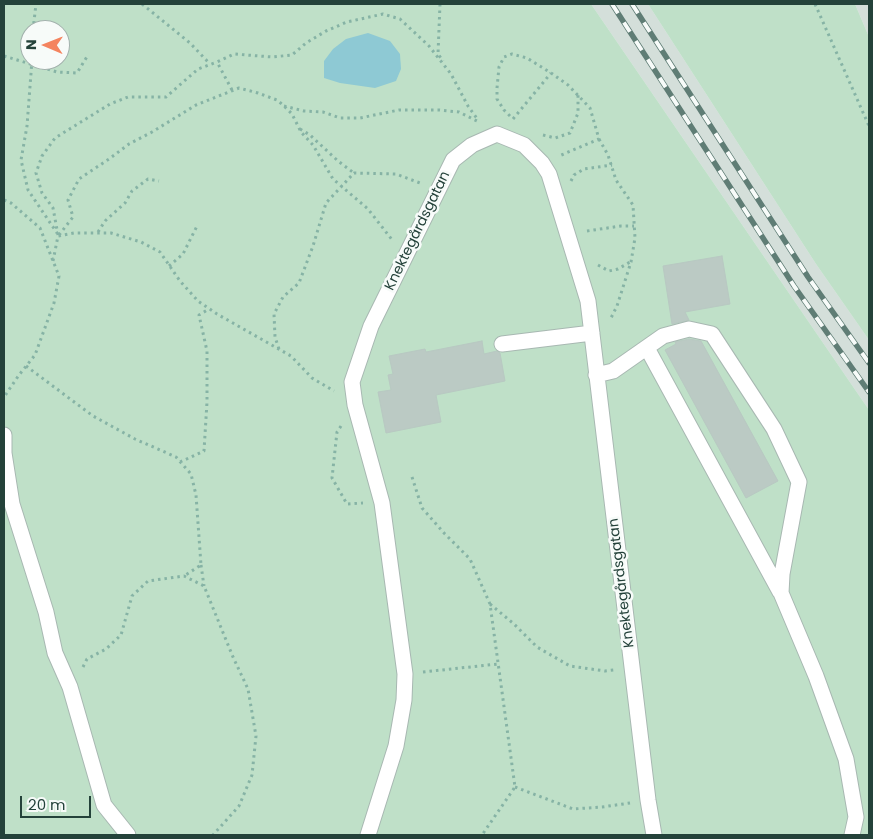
<!DOCTYPE html>
<meta charset="utf-8">
<style>
body{margin:0}
#map{position:relative;width:873px;height:839px;overflow:hidden;background:#e6efeb;font-family:Poppins,sans-serif}
canvas{display:block}
.frame{position:absolute;inset:0;border:5px solid #24423a;pointer-events:none}
.north{position:absolute;left:20px;top:20px;width:50px;height:50px;box-sizing:border-box;background:#f7fbf9;border:1px solid #a3b1ad;border-radius:50%;rotate:271deg;font-size:14px;font-weight:700;line-height:20px;text-align:center;color:#24423a}
.north::after{content:'';display:block;margin:auto;width:18px;height:22px;background:#f4845f;clip-path:polygon(50% 0,100% 100%,50% 72%,0 100%)}
.scale{position:absolute;left:20px;top:796px;width:71px;height:22px;box-sizing:border-box;border:2px solid #24423a;border-top:0;padding-left:6px;font-size:15px;line-height:18px;white-space:nowrap;color:#24423a;-webkit-text-stroke:4px #f7fbf9;paint-order:stroke}
</style>
<div id="map">
<canvas width="873" height="839"></canvas>
<div class="frame"></div>
<div class="north">N</div>
<div class="scale">20 m</div>
</div>
<script>
const context = document.querySelector('canvas').getContext('2d');
context.lineJoin = 'round';
function paint(path, color) { context.fillStyle = color; context.fill(path, 'evenodd'); }
const poly = rows => new Path2D(rows.map(r => 'M' + r).join(''));
function trace(path, color, width, dash) { context.strokeStyle = color; context.lineWidth = width; context.lineCap = dash ? 'butt' : 'round'; context.setLineDash(dash || []); context.stroke(path); }
function write(font, color, halo, rows, align = 'center') {
  context.font = font + ' Poppins,sans-serif'; context.lineWidth = 5; context.setLineDash([]); context.textBaseline = 'middle'; context.strokeStyle = halo; context.fillStyle = color; for (const [text, x, y, turn = 0] of rows) {
    context.save(); context.translate(x, y); context.rotate((+turn || 0) * Math.PI / 180); context.textAlign = isNaN(turn) ? turn : align; if (halo) context.strokeText(text, 0, 0); context.fillText(text, 0, 0); context.restore();
  }
}
paint(poly([
 [591,4,648,4,816,264,869,340,869,410],
 [855,4,869,4,869,37]
]), '#d4dfda');
paint(poly([
 [4,4,591,4,869,410,869,835,4,835],
 [30,30,60,30,60,60,30,60],
 [648,4,855,4,869,37,869,340,816,264]
]), '#bfe0c8');
paint(poly([
 [368,33,390,41,400,54,401,69,396,81,375,88,340,83,324,78,324,61,333,49,346,39]
]), '#8ec9d4');
const building = poly([
 [722,256,730,304,685,312,689,320,672,324,663,266,722,256],
 [689,339,701,341,778,481,746,498,665,350,676,344,675,342,689,339],
 [482,341,484,354,497,351,500,353,505,381,436,395,441,422,386,433,378,392,391,390,388,375,393,374,389,356,425,349,426,352,482,341]
]);
paint(building, '#bbcac4');
trace(building, '#b8c9c2', 1);
const minor = poly([
 [502,344,592,333],
 [647,348,780,592],
 [596,375,613,371,663,336,689,329,712,334,774,429,799,482,782,574,781,593,816,676,846,759,856,817,852,835],
 [4,435,4,453,12,504,46,612,55,653,70,687,104,805,128,835],
 [368,835,396,746,404,700,405,674,382,503,355,405,352,382,371,326,453,160,472,145,497,134,524,145,542,163,549,174,588,301,648,800,654,835]
]);
trace(minor, '#a8b8b2', 17);
trace(poly([
 [142,4,190,43,210,64],
 [440,4,438,54,443,61],
 [815,4,869,126],
 [33,30,36,4],
 [4,56,57,72,77,73,88,55],
 [32,60,27,126,21,160,28,190,57,233],
 [232,90,217,62,234,54,272,57,292,55,306,43,326,31,347,22,383,14,400,19,429,46,451,74,468,106,478,120],
 [284,106,304,111,323,112,340,118,360,118,399,110,439,110,459,112,477,121],
 [510,116,504,110,497,99,497,88,499,67,504,57,512,54,527,58,551,73,568,85,590,108,599,139,559,156],
 [513,119,551,73],
 [300,129,310,135,338,161,354,173],
 [543,135,555,138,570,133,578,113,578,95],
 [599,139,608,155,616,180,633,205,635,238,631,262,617,306,611,318],
 [571,181,574,175,584,169,612,165],
 [4,200,11,203,40,228,59,276,54,303,35,355,19,375,4,397],
 [587,231,621,226,634,226],
 [98,232,105,221,125,203,132,191,148,179,159,181],
 [58,235,53,208,42,193,36,173,42,156,55,138,110,104,128,97,166,97,198,69,217,62],
 [59,235,73,217,68,200,79,179,109,159,129,144,152,132,196,105,239,88,258,93,277,100,283,105,292,114,301,132,313,145,333,179,368,209,393,241],
 [53,261,58,236,74,233,111,233,141,242,160,252,180,281,198,301,217,314,291,356,312,378,334,391],
 [598,265,609,271,618,269,630,262],
 [169,266,183,254,198,224],
 [279,349,275,337,274,314,283,297,299,283,313,246,326,203,354,173,396,174,420,183],
 [26,366,93,416,135,439,176,457,191,474,196,495,201,565,184,576],
 [341,426,337,432,332,478,347,504,363,503],
 [180,462,204,451,207,402,207,351,199,315,209,309],
 [412,477,422,508,444,533,470,559,490,604,515,787,482,835],
 [201,565,204,586],
 [490,604,514,624,537,647,570,666,605,671,614,670],
 [83,667,87,659,106,649,121,635,132,596,148,581,184,576,204,586,233,657,248,689,256,736,252,775,239,806,213,835],
 [423,672,498,664],
 [515,787,573,809,602,807,630,803]
]), '#86b3a5', 3, [2.5, 4]);
trace(minor, '#fff', 15);
const rail = poly([
 [612,4,794,286,869,392],
 [632,4,808,277,869,363]
]);
trace(rail, '#5f7d75', 5.5);
trace(rail, '#f7fbf9', 4, [11]);
write('14px', '#24423a', '#f7fbf9', [
 ["Knektegårdsgatan",418,231,-64],
 ["Knektegårdsgatan",622,583,-97]
]);
</script>
